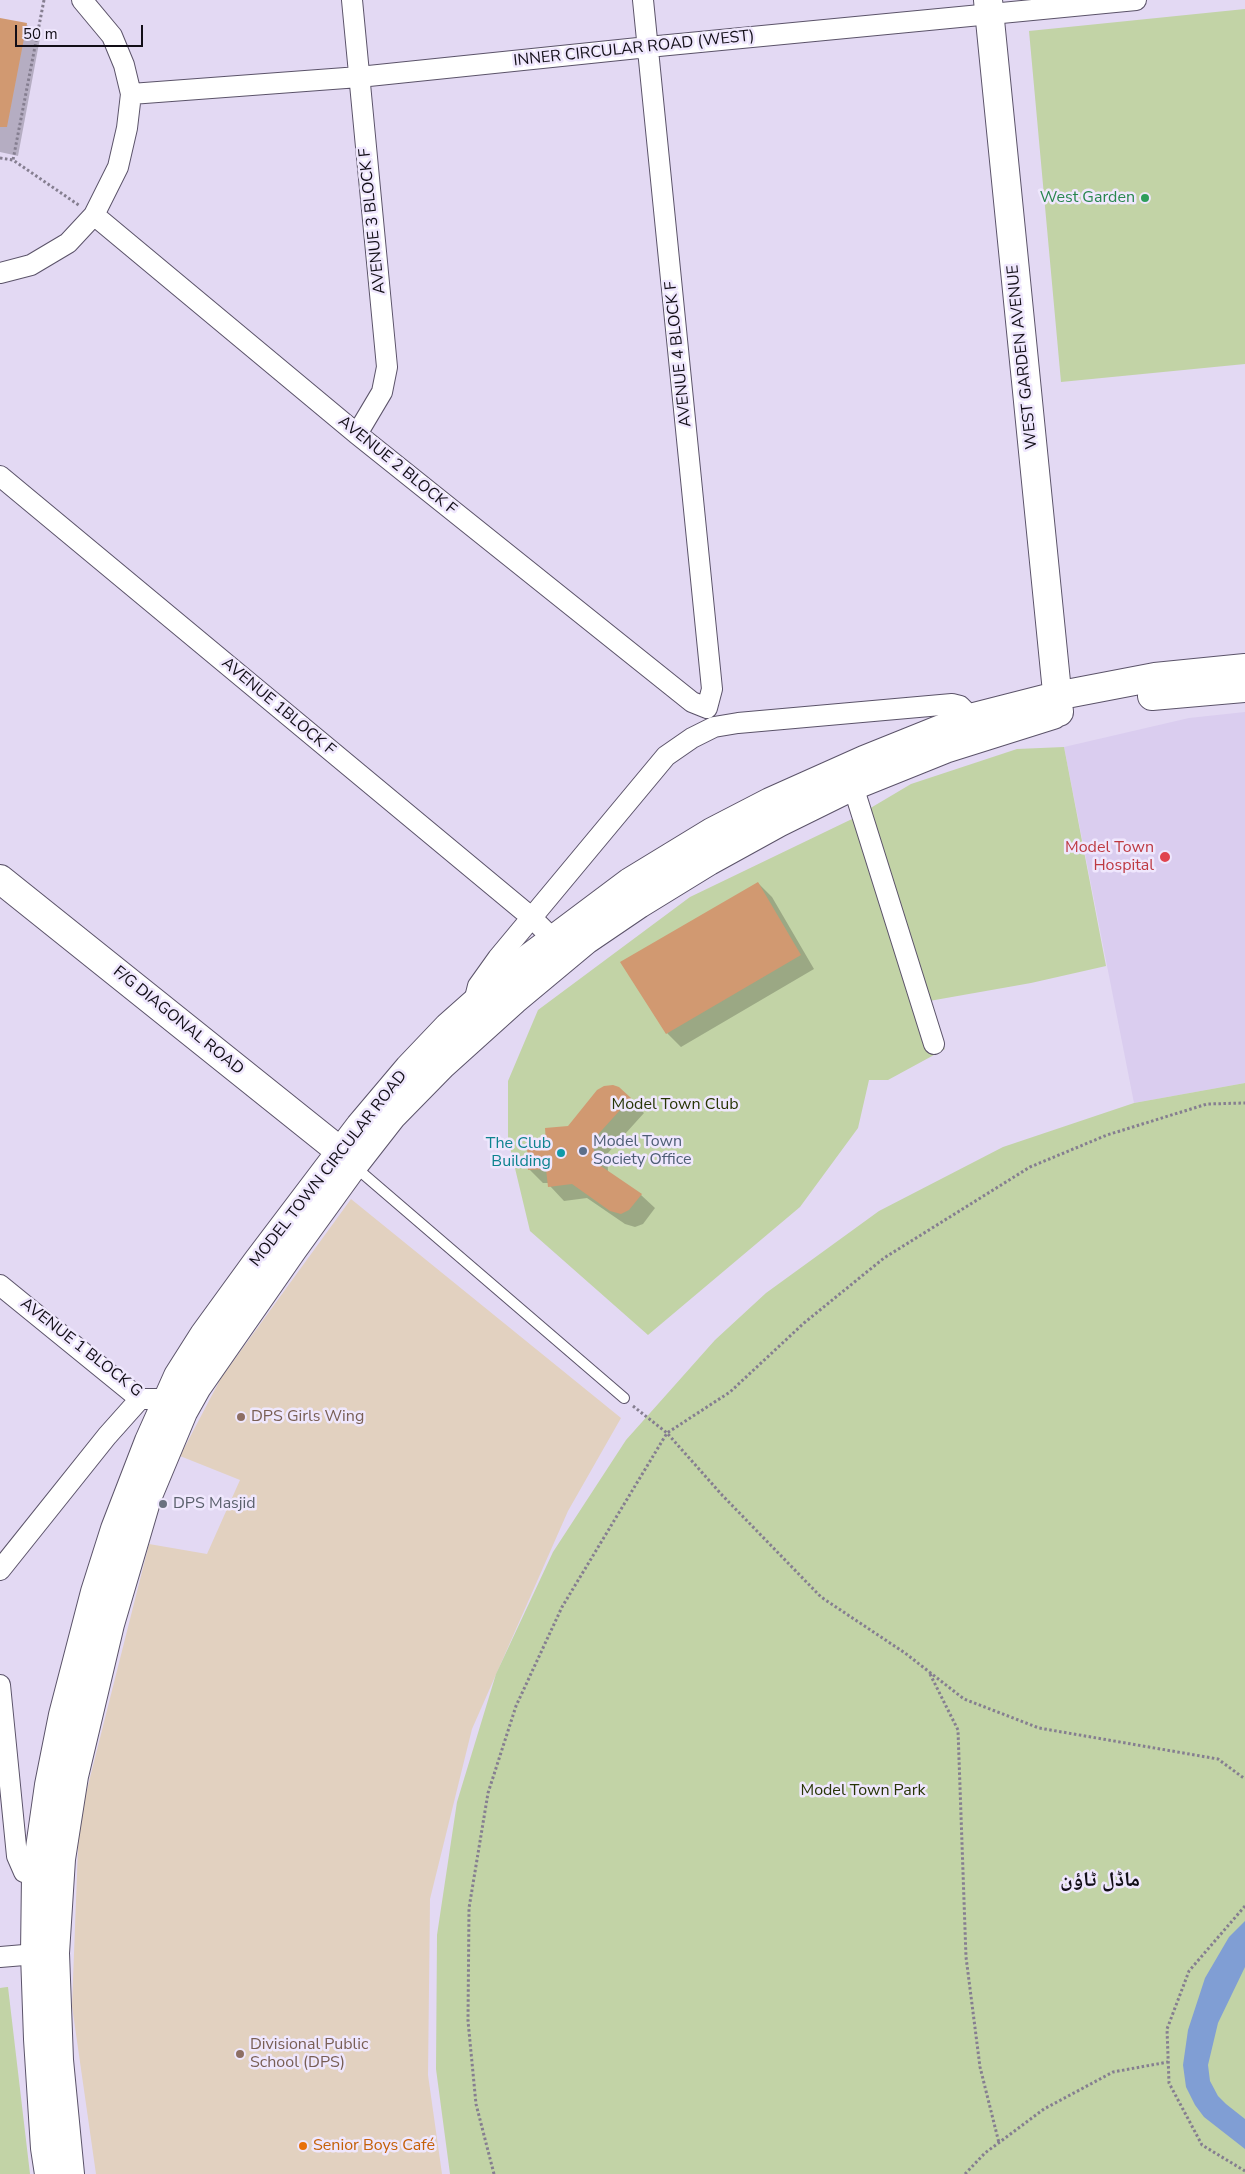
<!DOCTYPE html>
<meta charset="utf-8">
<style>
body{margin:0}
#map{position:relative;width:1245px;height:2174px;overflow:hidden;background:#e3d9f3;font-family:"Nunito Sans",sans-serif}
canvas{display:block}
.scale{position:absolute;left:15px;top:25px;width:128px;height:22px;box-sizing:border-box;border:2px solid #120e17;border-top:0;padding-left:6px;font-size:15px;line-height:18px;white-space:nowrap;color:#120e17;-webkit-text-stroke:4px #efe7fd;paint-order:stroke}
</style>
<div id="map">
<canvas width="1245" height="2174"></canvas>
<div class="scale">50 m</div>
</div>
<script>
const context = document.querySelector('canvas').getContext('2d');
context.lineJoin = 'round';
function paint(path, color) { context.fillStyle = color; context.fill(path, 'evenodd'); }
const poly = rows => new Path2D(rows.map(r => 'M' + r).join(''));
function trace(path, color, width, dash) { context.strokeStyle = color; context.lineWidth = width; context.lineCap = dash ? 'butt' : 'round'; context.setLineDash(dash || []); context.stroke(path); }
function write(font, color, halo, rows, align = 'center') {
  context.font = font + ' "Nunito Sans","Noto Naskh Arabic",sans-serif'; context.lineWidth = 5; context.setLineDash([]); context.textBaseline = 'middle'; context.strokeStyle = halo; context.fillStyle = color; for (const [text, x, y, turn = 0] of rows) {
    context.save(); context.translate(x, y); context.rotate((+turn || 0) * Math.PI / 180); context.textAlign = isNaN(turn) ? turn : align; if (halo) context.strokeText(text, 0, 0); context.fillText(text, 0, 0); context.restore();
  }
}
paint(poly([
 [1245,712,1245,1083,1134,1103,1064,747,1189,718]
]), '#dacdef');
paint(poly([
 [351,1199,621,1418,568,1511,472,1729,430,1899,428,2075,442,2174,96,2174,72,2006,79,1821,149,1544,207,1554,240,1480,180,1456,221,1378]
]), '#e2d1c0');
paint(poly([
 [1245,9,1245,364,1061,382,1029,31],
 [1064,747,1106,966,1031,983,918,1003,945,1049,888,1080,869,1080,858,1128,800,1207,648,1335,530,1231,508,1139,508,1081,538,1010,690,897,852,819,911,784,1017,749],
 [1245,1083,1245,2174,450,2174,436,2069,437,1935,457,1802,496,1674,553,1552,626,1440,715,1340,766,1293,879,1211,1003,1147,1134,1103],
 [7,1987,8,1987,30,2174,0,2174,0,1988]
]), '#c2d3a6');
paint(poly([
 [1245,1921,1245,1967,1218,2023,1208,2065,1210,2081,1218,2096,1226,2104,1245,2119,1245,2149,1204,2117,1195,2105,1186,2087,1183,2065,1188,2030,1205,1978,1229,1937]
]), '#809ed4');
paint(poly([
 [0,19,26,24,40,38,18,156,0,152],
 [758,883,772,897,814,969,681,1047,667,1033],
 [630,1099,644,1113,607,1154,608,1172,641,1195,655,1208,643,1224,635,1227,625,1224,587,1198,564,1201,550,1186,549,1183,543,1183,529,1169,547,1145,569,1127]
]), '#0003');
paint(poly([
 [0,18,27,23,7,127,0,127],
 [758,882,801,955,666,1034,620,962],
 [613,1085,619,1087,631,1098,593,1140,595,1162,642,1194,629,1210,621,1214,610,1211,572,1184,548,1187,546,1169,528,1170,527,1145,546,1144,545,1128,568,1126,597,1090,604,1086]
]), '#d19971');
const lane = poly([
 [354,1166,624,1398]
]);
const street = poly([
 [352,0,387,367,382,392,357,434],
 [643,0,712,689,707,708],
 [131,94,359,77,648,47,1136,0],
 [94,215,357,434,692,702,707,708],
 [0,273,31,265,68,243,94,215,118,167,127,128,131,94,124,65,112,36,82,0],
 [0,476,531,917,553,939],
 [853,786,934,1044],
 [475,998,478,986,498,958,666,756,692,738,714,727,738,723,952,704,960,706,964,710,966,719],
 [0,1285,140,1399,158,1399,178,1409],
 [0,1570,107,1436,140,1399],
 [0,1685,17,1856,24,1872,36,1876],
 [0,1957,48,1953]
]);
const secondary = poly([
 [988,0,1059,712],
 [1152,696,1245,688],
 [0,879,341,1152,352,1165],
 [49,2174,45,2148,38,2039,35,1954,36,1876,49,1785,63,1715,95,1592,115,1529,149,1441,178,1376,204,1335,257,1262,360,1126,409,1068,448,1027,510,972,630,882,712,832,770,802,864,760,966,719,1056,696,1155,677,1245,668],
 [70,2174,59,2060,55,1953,61,1859,74,1776,110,1624,147,1498,183,1412,197,1387,293,1249,353,1166,392,1116,443,1064,514,1000,586,940,639,904,709,861,778,823,853,786,945,749,1053,715]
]);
trace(lane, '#5b5369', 12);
trace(street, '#5b5369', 22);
trace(secondary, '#5b5369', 30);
trace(poly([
 [44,0,13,160,80,206],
 [0,158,13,160],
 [633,1406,667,1433,722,1495,821,1597,905,1653,964,1699,1039,1728,1218,1759,1245,1779],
 [930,1674,958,1730,966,1957,980,2067,999,2143],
 [1245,1906,1189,1971,1167,2029,1169,2083,1202,2145,1245,2171],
 [494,2174,476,2104,468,2021,469,1908,488,1793,516,1706,562,1607,667,1433,730,1392,804,1323,884,1258,1030,1167,1107,1135,1207,1104,1245,1103],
 [965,2174,985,2153,1044,2109,1113,2072,1168,2062]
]), '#857e90', 3, [2.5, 2.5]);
trace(lane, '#fff', 10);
trace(street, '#fff', 20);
trace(secondary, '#fff', 28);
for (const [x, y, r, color] of [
 [1145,198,5,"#2e9e5b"],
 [1165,857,6,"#e0444e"],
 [583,1151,5,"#5c6f8a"],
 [561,1153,5,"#0f9aa8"],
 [241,1417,5,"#8d6e63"],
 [163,1504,5,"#6b7280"],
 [240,2054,5,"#8d6e63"],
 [303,2146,5,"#e8710a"]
]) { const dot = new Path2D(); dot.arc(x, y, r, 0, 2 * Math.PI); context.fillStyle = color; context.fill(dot); trace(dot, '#efe7fd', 2); }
write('16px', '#120e17', '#efe7fd', [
 ["INNER CIRCULAR ROAD (WEST)",634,49,-6],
 ["AVENUE 3 BLOCK F",373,221,-96],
 ["AVENUE 4 BLOCK F",679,354,-96],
 ["WEST GARDEN AVENUE",1023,357,-96],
 ["AVENUE 2 BLOCK F",397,466,39],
 ["AVENUE 1BLOCK F",278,707,40],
 ["F/G DIAGONAL ROAD",178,1021,39],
 ["MODEL TOWN CIRCULAR ROAD",329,1169,-52],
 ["AVENUE 1 BLOCK G",81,1348,38]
]);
write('16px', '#27864d', '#efe7fd', [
 ["West Garden",1135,198]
], 'right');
write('16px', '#be3a42', '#efe7fd', [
 ["Model Town",1154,848],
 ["Hospital",1154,866]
], 'right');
write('16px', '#273405', '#efe7fd', [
 ["Model Town Club",675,1105],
 ["Model Town Park",863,1791]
]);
write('16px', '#4e5e75', '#efe7fd', [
 ["Model Town",593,1142],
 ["Society Office",593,1160]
], 'left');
write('16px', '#0d838f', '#efe7fd', [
 ["The Club",551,1144],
 ["Building",551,1162]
], 'right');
write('16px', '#785e54', '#efe7fd', [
 ["DPS Girls Wing",251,1417],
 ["Divisional Public",250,2045],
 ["School (DPS)",250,2063]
], 'left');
write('16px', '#5b616d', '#efe7fd', [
 ["DPS Masjid",173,1504]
], 'left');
write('16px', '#c56008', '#efe7fd', [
 ["Senior Boys Café",313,2146]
], 'left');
write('bold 21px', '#120e17', '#efe7fd', [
 ["ماڈل ٹاؤن",1100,1881]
]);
</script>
